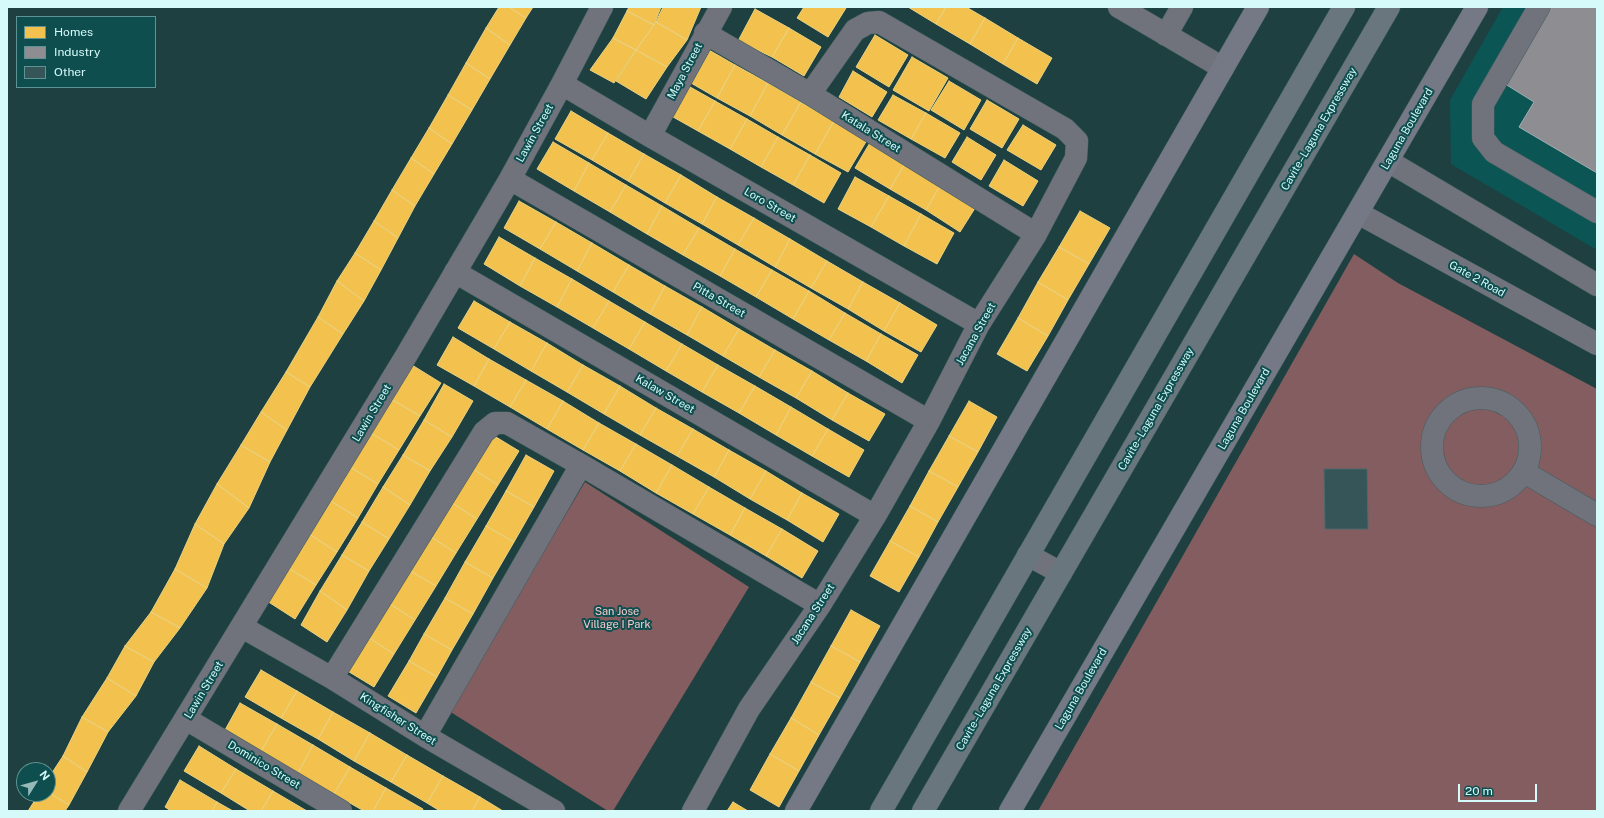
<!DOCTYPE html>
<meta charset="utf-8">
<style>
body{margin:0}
#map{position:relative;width:1604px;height:818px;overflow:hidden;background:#1e4040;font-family:"Public Sans",sans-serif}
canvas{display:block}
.frame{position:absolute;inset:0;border:8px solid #d5faf9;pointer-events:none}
.legend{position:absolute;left:16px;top:16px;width:140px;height:72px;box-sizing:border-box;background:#0f4e4f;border:1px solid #5e9393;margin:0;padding:5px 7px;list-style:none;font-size:12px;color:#d5faf9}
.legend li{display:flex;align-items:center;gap:8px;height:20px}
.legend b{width:20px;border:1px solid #5e9393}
.north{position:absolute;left:16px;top:762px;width:40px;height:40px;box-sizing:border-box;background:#0f4e4f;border:1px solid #5e9393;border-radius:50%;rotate:53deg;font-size:11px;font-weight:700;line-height:16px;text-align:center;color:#d5faf9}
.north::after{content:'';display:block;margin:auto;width:14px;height:18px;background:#95b9b8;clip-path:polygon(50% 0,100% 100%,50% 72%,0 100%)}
.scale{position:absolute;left:1458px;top:784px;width:79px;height:18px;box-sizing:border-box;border:2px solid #d5faf9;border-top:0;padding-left:5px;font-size:12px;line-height:14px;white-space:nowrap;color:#d5faf9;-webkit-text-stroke:3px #0f4e4f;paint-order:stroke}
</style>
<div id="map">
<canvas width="1604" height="818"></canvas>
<div class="frame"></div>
<ul class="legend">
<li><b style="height:11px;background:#f2c14e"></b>Homes</li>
<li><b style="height:11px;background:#8d8d92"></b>Industry</li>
<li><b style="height:11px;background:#355558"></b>Other</li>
</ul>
<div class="north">N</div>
<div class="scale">20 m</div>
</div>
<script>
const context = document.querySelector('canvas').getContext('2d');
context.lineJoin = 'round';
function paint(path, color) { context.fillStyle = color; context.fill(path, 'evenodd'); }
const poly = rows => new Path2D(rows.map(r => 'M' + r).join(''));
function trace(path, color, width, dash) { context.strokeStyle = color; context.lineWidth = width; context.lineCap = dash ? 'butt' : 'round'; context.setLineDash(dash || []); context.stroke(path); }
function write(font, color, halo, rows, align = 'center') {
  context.font = font + ' "Public Sans",sans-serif'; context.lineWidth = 4; context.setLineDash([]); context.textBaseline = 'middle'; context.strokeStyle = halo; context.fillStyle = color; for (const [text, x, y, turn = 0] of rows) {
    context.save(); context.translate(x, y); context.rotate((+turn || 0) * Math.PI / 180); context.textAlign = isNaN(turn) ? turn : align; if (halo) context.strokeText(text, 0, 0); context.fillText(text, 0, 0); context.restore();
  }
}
paint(poly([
 [1503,7,1597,7,1597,250,1451,164,1450,100]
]), '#0b5555');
paint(poly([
 [1354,254,1398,283,1597,389,1597,811,1038,811],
 [585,482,749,587,613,811,608,811,449,711]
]), '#835d5f');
const homes = poly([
 [499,7,509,7,526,18,510,45,486,28,499,7],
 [509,7,533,7,526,18,509,7],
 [629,7,661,7,654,25,627,11,629,7],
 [663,7,701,7,687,40,656,22,663,7],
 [804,7,844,7,846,8,828,37,797,18,804,7],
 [908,7,946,7,936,24,908,7],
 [946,7,966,7,985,18,970,44,936,24,946,7],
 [755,9,789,28,772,57,738,41,755,9],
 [627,11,654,25,636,50,613,38,627,11],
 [985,18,1018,38,1003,64,970,44,985,18],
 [656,22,687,40,667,67,636,50,656,22],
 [486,28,510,45,490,79,466,63,486,28],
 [789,28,821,47,804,76,772,57,789,28],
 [875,35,908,55,889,87,856,67,875,35],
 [613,38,636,50,614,83,590,70,613,38],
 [1018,38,1052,58,1037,84,1003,64,1018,38],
 [702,46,735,65,717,98,684,79,702,46],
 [636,50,667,67,646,99,616,81,636,50],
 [912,57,948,78,929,111,893,90,912,57],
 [466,63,490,79,472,110,448,95,466,63],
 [735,65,768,83,750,116,717,98,735,65],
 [853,71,887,92,872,117,839,97,853,71],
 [949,81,981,100,964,130,931,110,949,81],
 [683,83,715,101,698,131,666,113,683,83],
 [768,83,801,102,782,135,750,116,768,83],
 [448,95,472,110,452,144,429,128,448,95],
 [893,95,926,113,911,139,878,120,893,95],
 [987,100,1019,119,1002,148,970,129,987,100],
 [715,101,747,119,730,149,698,131,715,101],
 [801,102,834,121,815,154,782,135,801,102],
 [571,111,608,133,592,160,555,139,571,111],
 [926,113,960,133,945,158,911,139,926,113],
 [747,119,778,137,761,167,730,149,747,119],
 [834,121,867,140,848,172,815,154,834,121],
 [1023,125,1056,145,1041,170,1007,150,1023,125],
 [429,128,452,144,434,174,411,158,429,128],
 [608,133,644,154,628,181,592,160,608,133],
 [778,137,810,155,793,185,761,167,778,137],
 [967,137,996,155,981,180,952,162,967,137],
 [871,141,906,162,890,189,855,168,871,141],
 [553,142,589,163,574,191,537,169,553,142],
 [644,154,681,175,665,203,628,181,644,154],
 [810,155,841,173,824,203,793,185,810,155],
 [411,158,434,174,415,206,392,190,411,158],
 [1004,160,1038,181,1023,206,989,186,1004,160],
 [906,162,941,184,926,210,890,189,906,162],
 [589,163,626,185,610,212,574,191,589,163],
 [681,175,717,197,702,224,665,203,681,175],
 [855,177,889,196,871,227,838,209,855,177],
 [941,184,977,205,960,232,926,210,941,184],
 [626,185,662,206,647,234,610,212,626,185],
 [392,190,415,206,398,238,374,221,392,190],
 [889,196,921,214,904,246,871,227,889,196],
 [717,197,754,218,738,245,702,224,717,197],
 [519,201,556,222,540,249,504,228,519,201],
 [662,206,699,228,683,255,647,234,662,206],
 [1080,211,1110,228,1089,264,1059,247,1080,211],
 [921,214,954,233,937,264,904,246,921,214],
 [754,218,790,239,775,267,738,245,754,218],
 [374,221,398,238,381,270,355,253,374,221],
 [556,222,592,243,577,271,540,249,556,222],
 [699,228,735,249,720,276,683,255,699,228],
 [499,237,535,258,520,286,484,264,499,237],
 [790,239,827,261,811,288,775,267,790,239],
 [592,243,629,265,613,292,577,271,592,243],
 [1059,247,1089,264,1068,300,1038,282,1059,247],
 [735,249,772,270,756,297,720,276,735,249],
 [355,253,381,270,364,301,337,281,355,253],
 [535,258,572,279,557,307,520,286,535,258],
 [827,261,863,282,848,309,811,288,827,261],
 [629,265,665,286,650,314,613,292,629,265],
 [772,270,809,291,793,319,756,297,772,270],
 [572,279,609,301,593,328,557,307,572,279],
 [337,281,364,301,343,334,318,317,337,281],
 [863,282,900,303,884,331,848,309,863,282],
 [1038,282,1068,300,1048,336,1018,318,1038,282],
 [665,286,702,307,687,335,650,314,665,286],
 [809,291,845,313,829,340,793,319,809,291],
 [474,301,510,322,494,349,458,328,474,301],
 [609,301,645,322,629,349,593,328,609,301],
 [900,303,937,325,921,352,884,331,900,303],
 [702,307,739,329,723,356,687,335,702,307],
 [845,313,881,334,866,361,829,340,845,313],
 [318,317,343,334,310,387,286,372,318,317],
 [1018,318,1048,336,1027,371,997,354,1018,318],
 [510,322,547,343,531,371,494,349,510,322],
 [645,322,682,344,666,371,629,349,645,322],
 [739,329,775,350,759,377,723,356,739,329],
 [881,334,918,355,902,383,866,361,881,334],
 [453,337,489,359,474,386,437,365,453,337],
 [547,343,583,365,567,392,531,371,547,343],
 [682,344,718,365,702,392,666,371,682,344],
 [775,350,812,371,796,398,759,377,775,350],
 [489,359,526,380,510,407,474,386,489,359],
 [412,365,441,383,420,416,391,399,412,365],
 [583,365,620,386,604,414,567,392,583,365],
 [718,365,755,386,739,413,702,392,718,365],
 [812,371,848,393,832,420,796,398,812,371],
 [286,372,310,387,287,430,261,412,286,372],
 [526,380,563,401,547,429,510,407,526,380],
 [444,384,473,401,452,437,424,420,444,384],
 [620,386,656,408,640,435,604,414,620,386],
 [755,386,791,407,776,435,739,413,755,386],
 [848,393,885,414,869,441,832,420,848,393],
 [391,399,420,416,399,450,371,433,391,399],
 [563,401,599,423,583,450,547,429,563,401],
 [969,401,997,417,978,452,949,436,969,401],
 [791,407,828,429,812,456,776,435,791,407],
 [656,408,693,429,677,456,640,435,656,408],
 [261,412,287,430,270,462,241,445,261,412],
 [424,420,452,437,430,471,403,455,424,420],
 [599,423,636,444,620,471,583,450,599,423],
 [693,429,729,450,714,477,677,456,693,429],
 [828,429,864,450,849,477,812,456,828,429],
 [371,433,399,450,378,484,350,467,371,433],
 [491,434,519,451,498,485,470,467,491,434],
 [949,436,978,452,958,487,929,471,949,436],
 [636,444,672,465,656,493,620,471,636,444],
 [241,445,270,462,249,508,217,484,241,445],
 [729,450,766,471,750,499,714,477,729,450],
 [403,455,430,471,410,505,383,487,403,455],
 [526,455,554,471,534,507,506,491,526,455],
 [672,465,709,487,693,514,656,493,672,465],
 [350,467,378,484,358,518,329,500,350,467],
 [470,467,498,485,477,519,449,501,470,467],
 [766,471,802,493,787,520,750,499,766,471],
 [929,471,958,487,938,522,910,506,929,471],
 [217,484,249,508,224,544,195,524,217,484],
 [383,487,410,505,389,539,362,522,383,487],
 [709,487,745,508,730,535,693,514,709,487],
 [506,491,534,507,514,542,486,526,506,491],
 [802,493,839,514,823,542,787,520,802,493],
 [329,500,358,518,337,552,309,534,329,500],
 [449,501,477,519,456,553,428,535,449,501],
 [910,506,938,522,919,557,890,541,910,506],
 [745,508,782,529,766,556,730,535,745,508],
 [362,522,389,539,369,571,342,555,362,522],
 [195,524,224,544,207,588,175,569,195,524],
 [486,526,514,542,493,578,465,562,486,526],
 [782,529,818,551,802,578,766,556,782,529],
 [309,534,337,552,316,585,288,568,309,534],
 [428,535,456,553,436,586,407,569,428,535],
 [890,541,919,557,899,592,870,576,890,541],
 [342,555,369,571,347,610,320,591,342,555],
 [465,562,493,578,473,614,445,598,465,562],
 [288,568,316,585,295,619,267,601,288,568],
 [175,569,207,588,180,628,151,612,175,569],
 [407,569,436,586,415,620,387,602,407,569],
 [320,591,347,610,327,642,301,625,320,591],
 [445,598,473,614,452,650,424,634,445,598],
 [387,602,415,620,394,654,366,636,387,602],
 [851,610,880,626,860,662,831,646,851,610],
 [151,612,180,628,154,662,125,646,151,612],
 [424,634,452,650,437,677,409,661,424,634],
 [366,636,394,654,374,687,346,670,366,636],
 [125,646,154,662,136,696,107,678,125,646],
 [831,646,860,662,840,698,811,682,831,646],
 [409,661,437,677,416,713,388,696,409,661],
 [261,670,297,691,281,718,245,697,261,670],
 [107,678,136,696,108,732,82,717,107,678],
 [811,682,840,698,819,735,791,718,811,682],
 [297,691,333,712,318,739,281,718,297,691],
 [240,703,277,724,261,751,225,730,240,703],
 [333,712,370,733,354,761,318,739,333,712],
 [82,717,108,732,87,772,63,756,82,717],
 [791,718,819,735,799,771,770,754,791,718],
 [277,724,313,745,298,773,261,751,277,724],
 [370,733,407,755,391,782,354,761,370,733],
 [313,745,350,767,334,794,298,773,313,745],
 [199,746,236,769,221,793,184,771,199,746],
 [770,754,799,771,779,807,750,790,770,754],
 [407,755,443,776,427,803,391,782,407,755],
 [63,756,87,772,69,805,48,792,48,779,63,756],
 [350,767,386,788,373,811,364,811,334,794,350,767],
 [236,769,273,791,261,811,250,811,221,793,236,769],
 [443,776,480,797,472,811,440,811,427,803,443,776],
 [180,780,217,802,212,811,171,811,165,807,180,780],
 [386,788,423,809,422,811,373,811,386,788],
 [273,791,307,811,261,811,273,791],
 [48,792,69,805,65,811,28,811,39,794,48,794,48,792],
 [480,797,503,811,472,811,480,797],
 [217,802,233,811,212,811,217,802],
 [733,802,748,811,727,811,733,802]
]);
paint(homes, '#f2c14e');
trace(homes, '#e9d281', 1);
const industry = poly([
 [1546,7,1597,7,1597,173,1519,127,1534,102,1502,82,1546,7]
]);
paint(industry, '#8d8d92');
trace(industry, '#a3aeb1', 1);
const building = poly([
 [1324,469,1367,469,1368,529,1325,529,1324,469]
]);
paint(building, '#355558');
trace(building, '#4d696d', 1);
const minor = poly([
 [1119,7,1223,68],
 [1539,7,1483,104,1483,138,1494,152,1597,212],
 [705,33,810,94,1036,234],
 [1166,35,1182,7],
 [562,84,650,136,979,324],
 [650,136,721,7],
 [1388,161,1597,285],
 [510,179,929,421],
 [1358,213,1597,344],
 [455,272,875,516],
 '1432 447a49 49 0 1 1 98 0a49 49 0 1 1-98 0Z',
 [1524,472,1597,515],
 [1028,555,1061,573],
 [242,627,332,678,425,736,554,811],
 [332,678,484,432,495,423,507,423,581,465,820,605],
 [186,719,341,811],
 [425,736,581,465],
 [129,811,406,356,510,179,562,84,602,7],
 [693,811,749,709,820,605,875,516,929,421,979,324,1036,234,1076,158,1077,141,1065,129,879,22,868,23,855,30,810,94]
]);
const major = poly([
 [796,811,1258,7],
 [1010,811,1477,7]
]);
const highway = poly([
 [881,811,1344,7],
 [923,811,1389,7]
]);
trace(minor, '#415f5f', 23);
trace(major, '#415f5f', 23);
trace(highway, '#415f5f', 23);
trace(minor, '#70727c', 22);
trace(major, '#757986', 22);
trace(highway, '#6a767d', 22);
write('11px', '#d5faf9', '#0f4e4f', [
 ["Maya Street",685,71,-62],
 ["Cavite–Laguna Expressway",1319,129,-60],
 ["Laguna Boulevard",1407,129,-60],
 ["Katala Street",871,132,32],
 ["Lawin Street",535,133,-61],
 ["Loro Street",770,205,30],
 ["Gate 2 Road",1477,279,29],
 ["Pitta Street",719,300,30],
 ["Jacana Street",976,334,-61],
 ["Kalaw Street",665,394,30],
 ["Cavite–Laguna Expressway",1156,409,-60],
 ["Laguna Boulevard",1244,409,-60],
 ["Lawin Street",372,413,-59],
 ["Jacana Street",813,614,-57],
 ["Cavite–Laguna Expressway",994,689,-60],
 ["Laguna Boulevard",1081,689,-60],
 ["Lawin Street",204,690,-59],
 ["Kingfisher Street",398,719,32],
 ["Dominico Street",264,765,31]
]);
write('11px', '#fbcacc', '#0f4e4f', [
 ["San Jose",617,612],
 ["Village I Park",617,625]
]);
</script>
